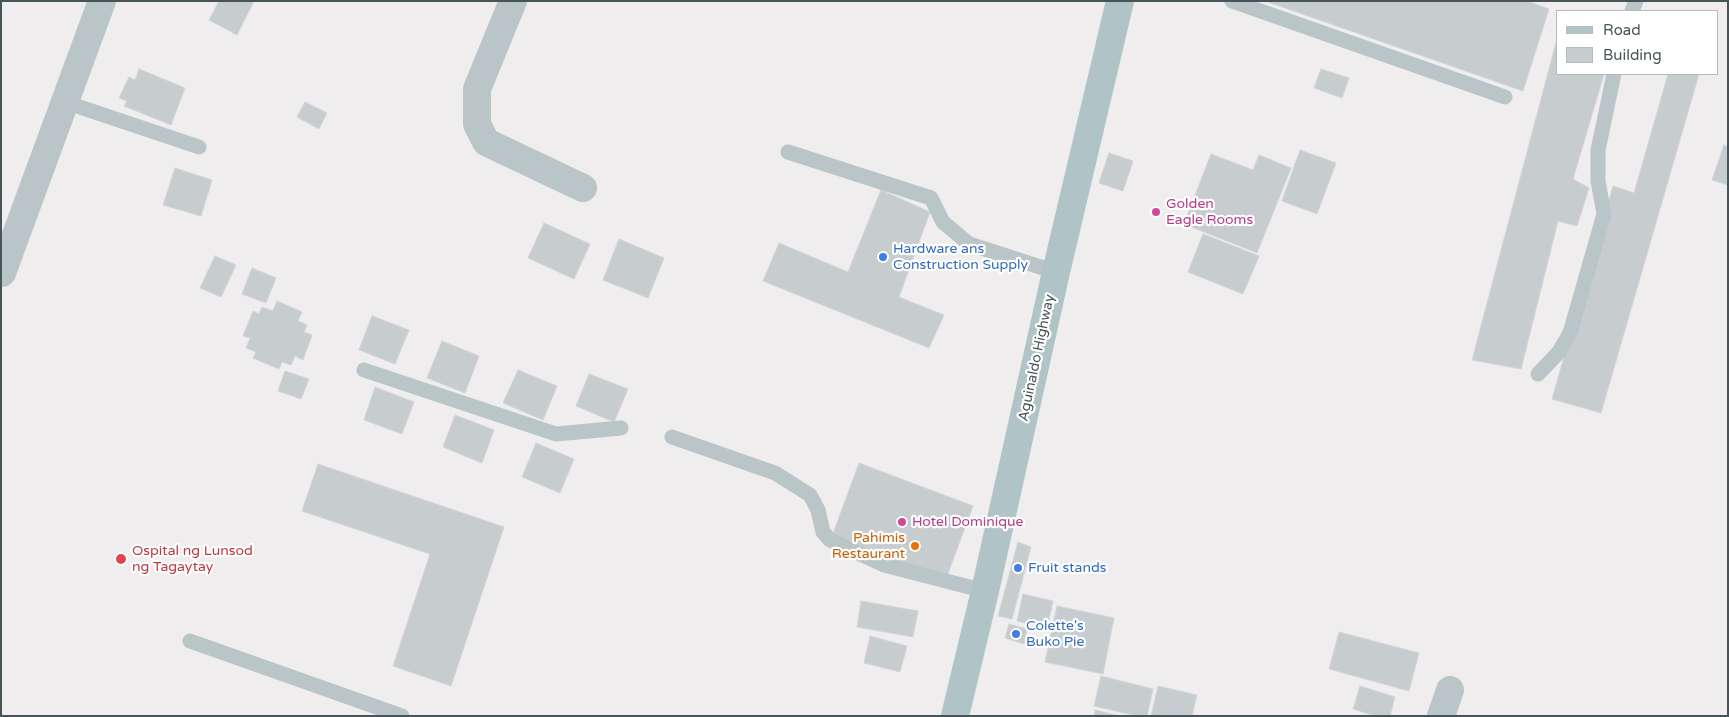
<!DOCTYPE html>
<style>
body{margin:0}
#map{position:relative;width:1729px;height:717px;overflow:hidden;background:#efedee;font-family:"Varela Round",sans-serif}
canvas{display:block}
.frame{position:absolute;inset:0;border:2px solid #475558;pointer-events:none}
.legend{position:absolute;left:1556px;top:10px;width:162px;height:65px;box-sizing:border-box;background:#fff;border:1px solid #b5bbbc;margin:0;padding:6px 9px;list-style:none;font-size:15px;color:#475558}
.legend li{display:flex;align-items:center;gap:10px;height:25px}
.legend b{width:25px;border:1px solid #b5bbbc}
</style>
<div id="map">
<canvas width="1729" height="717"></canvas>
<div class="frame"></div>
<ul class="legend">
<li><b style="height:6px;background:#b0c4c8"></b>Road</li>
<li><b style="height:14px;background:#c7ccce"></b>Building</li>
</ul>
</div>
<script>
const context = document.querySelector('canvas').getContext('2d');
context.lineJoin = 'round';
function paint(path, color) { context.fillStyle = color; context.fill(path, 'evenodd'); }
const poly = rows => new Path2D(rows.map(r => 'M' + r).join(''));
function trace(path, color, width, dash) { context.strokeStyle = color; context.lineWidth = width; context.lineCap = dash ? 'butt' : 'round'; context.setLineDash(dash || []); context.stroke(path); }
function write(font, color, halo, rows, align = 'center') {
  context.font = font + ' "Varela Round",sans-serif'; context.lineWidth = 4.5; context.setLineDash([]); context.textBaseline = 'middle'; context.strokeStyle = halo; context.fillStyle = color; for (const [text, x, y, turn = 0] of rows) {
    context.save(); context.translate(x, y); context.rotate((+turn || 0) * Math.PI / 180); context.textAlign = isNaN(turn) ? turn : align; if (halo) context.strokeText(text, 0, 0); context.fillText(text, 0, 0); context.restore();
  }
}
const building = poly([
 [219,1,254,1,237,35,209,20,219,1],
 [1265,1,1527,1,1549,9,1523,91,1265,1],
 [1558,35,1558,74,1604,74,1573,179,1589,188,1577,226,1558,221,1521,369,1472,360,1558,35],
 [139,69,185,88,171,125,124,106,127,101,119,98,129,77,135,80,139,69],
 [1321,69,1349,78,1342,98,1314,88,1321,69],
 [1668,74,1699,74,1601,413,1552,399,1613,186,1634,193,1668,74],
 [305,102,327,113,319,129,297,117,305,102],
 [1724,145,1728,147,1728,185,1712,180,1724,145],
 [1300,150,1336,163,1317,214,1282,201,1300,150],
 [1109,153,1133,161,1123,191,1099,183,1109,153],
 [1211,154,1253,170,1259,155,1291,168,1257,253,1184,224,1211,154],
 [175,168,212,180,201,216,163,205,175,168],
 [881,190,930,212,899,297,944,315,929,348,763,281,779,243,848,272,881,190],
 [544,223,590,244,574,279,528,258,544,223],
 [1203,234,1259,256,1243,294,1188,272,1203,234],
 [619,239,664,258,648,298,603,280,619,239],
 [215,256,236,265,221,297,200,288,215,256],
 [252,268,276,278,266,303,242,294,252,268],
 [277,301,302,312,298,321,307,325,304,332,312,335,303,360,295,356,291,365,282,362,279,369,253,358,256,352,246,348,250,338,243,336,253,311,259,314,262,307,273,311,277,301],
 [372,316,409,330,395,364,359,350,372,316],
 [442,341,479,356,465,393,427,378,442,341],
 [518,370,557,386,543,420,503,403,518,370],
 [285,371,309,379,301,399,278,391,285,371],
 [589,374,628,389,614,422,576,406,589,374],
 [375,387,414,402,402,434,364,420,375,387],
 [455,415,494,430,482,463,443,447,455,415],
 [536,443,574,459,560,493,522,477,536,443],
 [859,463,973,506,946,579,831,539,859,463],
 [318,464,504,527,451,686,393,666,430,554,302,511,318,464],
 [1018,542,1031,547,1012,619,998,616,1018,542],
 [1023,594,1053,601,1047,628,1017,621,1023,594],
 [861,601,918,611,913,637,857,627,861,601],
 [1057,606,1114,618,1103,674,1045,662,1057,606],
 [1009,624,1027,629,1024,644,1005,638,1009,624],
 [1339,632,1419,653,1409,691,1329,669,1339,632],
 [870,636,907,646,900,672,864,663,870,636],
 [1101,676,1153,689,1147,716,1137,716,1094,706,1101,676],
 [1158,686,1197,695,1192,716,1151,716,1158,686],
 [1360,686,1395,697,1390,716,1375,716,1353,709,1360,686],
 [1095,710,1120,716,1094,716,1095,710]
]);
paint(building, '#c7ccce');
trace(building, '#d1d5d8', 1);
trace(poly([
 [1232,1,1505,97],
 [1632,11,1636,1],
 [65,102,199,147],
 [788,152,931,198,943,222,969,244,1056,272],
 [364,370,556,434,621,428],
 [1538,374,1559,352,1570,333,1604,214,1598,181,1598,150,1614,74],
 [672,437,775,473,810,495,818,510,823,532,830,540,884,565,985,591],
 [190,641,402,716]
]), '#bac5c8', 15);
trace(poly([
 [513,1,477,89,477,124,486,142,583,188],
 [2,273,102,1],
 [1441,716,1450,690]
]), '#bac5c8', 28);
trace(poly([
 [955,716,985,591,1056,272,1120,1]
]), '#b0c4c8', 28);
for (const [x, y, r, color] of [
 [1156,212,5,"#d1479c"],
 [883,257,5,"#3f7fe0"],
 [902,522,5,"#d1479c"],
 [915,546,5,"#e8710a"],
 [121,559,6,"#e0444e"],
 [1018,568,5,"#3f7fe0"],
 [1016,634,5,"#3f7fe0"]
]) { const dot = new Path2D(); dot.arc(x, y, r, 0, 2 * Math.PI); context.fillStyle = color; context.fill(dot); trace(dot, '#fff', 2); }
write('14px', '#b23c85', '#fff', [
 ["Golden",1166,204],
 ["Eagle Rooms",1166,220],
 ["Hotel Dominique",912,522]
], 'left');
write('14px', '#366cbe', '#fff', [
 ["Hardware ans",893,249],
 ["Construction Supply",893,265],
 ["Fruit stands",1028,568],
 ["Colette's",1026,626],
 ["Buko Pie",1026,642]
], 'left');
write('14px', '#475558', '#fff', [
 ["Aguinaldo Highway",1037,358,-78]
]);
write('14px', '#c56008', '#fff', [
 ["Pahimis",905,538],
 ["Restaurant",905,554]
], 'right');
write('14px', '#be3a42', '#fff', [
 ["Ospital ng Lunsod",132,551],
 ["ng Tagaytay",132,567]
], 'left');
</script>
